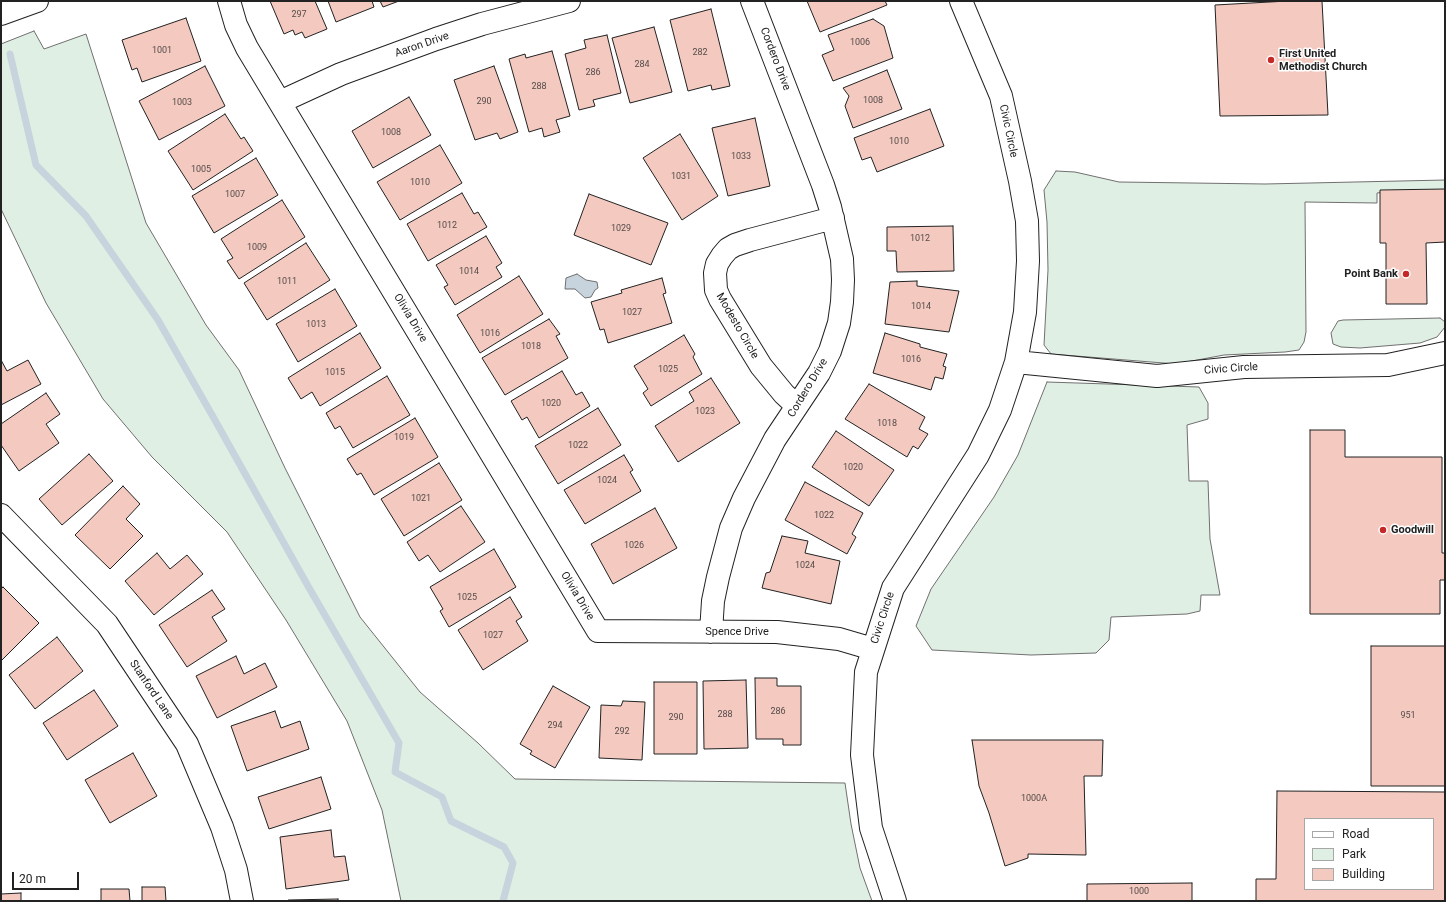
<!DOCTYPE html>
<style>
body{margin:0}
#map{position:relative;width:1446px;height:902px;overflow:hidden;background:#fff;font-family:Roboto,sans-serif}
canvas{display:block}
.frame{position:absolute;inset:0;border:2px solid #222;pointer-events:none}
.legend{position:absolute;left:1304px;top:818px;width:130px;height:72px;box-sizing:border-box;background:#fff;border:1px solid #a7a7a7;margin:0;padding:5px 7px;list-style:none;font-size:12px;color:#222}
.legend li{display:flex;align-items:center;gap:8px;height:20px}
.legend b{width:20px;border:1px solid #a7a7a7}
.scale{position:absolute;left:12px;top:872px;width:67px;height:18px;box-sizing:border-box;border:2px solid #222;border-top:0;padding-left:5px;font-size:12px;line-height:14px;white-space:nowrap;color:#222;-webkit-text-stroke:3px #fff;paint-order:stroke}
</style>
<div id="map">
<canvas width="1446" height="902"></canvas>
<div class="frame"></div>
<ul class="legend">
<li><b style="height:5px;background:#fff"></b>Road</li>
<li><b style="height:11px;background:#e0efe3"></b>Park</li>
<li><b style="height:11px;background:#f3c9c0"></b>Building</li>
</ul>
<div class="scale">20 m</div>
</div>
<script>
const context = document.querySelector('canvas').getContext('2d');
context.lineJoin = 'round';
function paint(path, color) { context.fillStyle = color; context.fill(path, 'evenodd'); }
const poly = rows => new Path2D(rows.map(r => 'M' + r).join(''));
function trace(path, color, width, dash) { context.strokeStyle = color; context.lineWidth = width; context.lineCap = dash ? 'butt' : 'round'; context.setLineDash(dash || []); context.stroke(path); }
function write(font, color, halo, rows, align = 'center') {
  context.font = font + ' Roboto,sans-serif'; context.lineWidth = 3; context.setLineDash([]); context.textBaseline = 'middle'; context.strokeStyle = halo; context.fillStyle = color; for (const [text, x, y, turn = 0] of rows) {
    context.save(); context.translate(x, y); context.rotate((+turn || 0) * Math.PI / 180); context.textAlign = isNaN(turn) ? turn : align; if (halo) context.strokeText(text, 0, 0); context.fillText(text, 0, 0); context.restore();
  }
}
const green = poly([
 [34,31,44,49,86,34,146,223,206,325,239,370,285,468,360,617,420,692,478,743,515,779,845,783,851,824,860,868,872,901,401,901,382,810,347,721,286,620,227,532,152,457,103,399,46,303,1,209,1,44,34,31],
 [1056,171,1075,172,1119,182,1265,184,1445,180,1445,191,1387,192,1377,193,1377,203,1305,202,1306,332,1304,342,1299,350,1285,352,1224,355,1176,364,1051,354,1044,345,1048,270,1047,222,1044,190,1056,171],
 [1440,318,1445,322,1445,327,1437,337,1420,343,1360,348,1341,347,1333,344,1331,333,1338,321,1343,320,1440,318],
 [1047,382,1199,387,1208,403,1208,419,1187,425,1189,481,1208,481,1210,539,1220,595,1201,595,1200,611,1187,614,1111,617,1109,640,1096,653,1031,655,932,650,916,626,931,589,994,497,1018,455,1047,382]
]);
paint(green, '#e0efe3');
trace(green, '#6f6f6f', 1);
const water = poly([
 [577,274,586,280,597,282,598,288,595,290,591,297,585,298,575,289,565,289,566,278,577,274]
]);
paint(water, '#c7d3dd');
trace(water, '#6f6f6f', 1);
trace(poly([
 [10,54,36,165,86,216,158,320,216,422,308,586,399,743,395,772,442,797,451,821,504,847,513,863,503,901]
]), '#c7d3dd', 7);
const building = poly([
 [270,1,315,1,327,29,305,38,302,32,295,35,293,30,284,34,270,1],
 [328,1,372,1,374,7,336,22,328,1],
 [380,1,399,1,383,7,380,1],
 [807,1,885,1,887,5,820,32,807,1],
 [1288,1,1322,1,1328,115,1220,116,1215,5,1288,1],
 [711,9,730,86,712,90,711,85,688,91,670,20,711,9],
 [186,18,201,61,142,82,137,68,132,70,122,40,186,18],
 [873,19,884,26,893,58,833,81,822,55,834,50,828,35,873,19],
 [654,27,672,92,630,103,612,38,654,27],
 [607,35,621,93,593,100,595,106,579,110,565,54,586,48,584,40,607,35],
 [552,51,570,116,556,120,560,132,544,137,542,128,529,132,509,59,525,54,526,58,552,51],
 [205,66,225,106,159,140,139,101,205,66],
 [494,66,518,132,500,139,497,133,475,140,454,80,494,66],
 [887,70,902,109,853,128,845,106,849,96,843,88,887,70],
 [409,97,431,135,373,168,352,131,409,97],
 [930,109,944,146,877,172,871,157,862,160,854,138,930,109],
 [225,114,241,139,244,137,253,151,193,190,168,151,225,114],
 [755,118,770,186,728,196,712,128,755,118],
 [680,134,718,196,682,220,643,158,680,134],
 [440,145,462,183,400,220,377,182,440,145],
 [256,158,278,195,214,233,192,196,256,158],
 [1445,189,1445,242,1426,243,1427,304,1386,304,1386,243,1380,243,1380,190,1445,189],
 [462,193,474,214,478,212,487,227,428,261,407,224,462,193],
 [589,194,668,223,651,265,574,235,589,194],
 [282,200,305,237,239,279,227,261,233,258,221,239,282,200],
 [953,226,954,271,897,272,896,251,887,251,887,227,953,226],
 [486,236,502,263,496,267,502,277,455,305,444,287,448,285,436,265,486,236],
 [306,243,330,280,267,320,244,283,306,243],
 [519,276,543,314,480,353,457,315,519,276],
 [662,278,666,293,663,294,672,323,608,343,604,329,600,330,591,302,622,293,621,290,662,278],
 [917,281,917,286,959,291,949,332,885,324,890,282,917,281],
 [335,289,357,326,298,362,276,324,335,289],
 [549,319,560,334,556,336,568,358,505,395,482,358,549,319],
 [360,333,381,368,320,406,312,392,301,399,288,378,360,333],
 [885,333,920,344,920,347,947,354,943,366,946,367,943,379,935,377,931,390,873,373,885,333],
 [684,335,695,354,693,357,702,374,651,406,643,393,648,389,634,366,684,335],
 [1,360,7,371,28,360,41,384,1,405,1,360],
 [562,371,576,395,582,392,590,406,539,438,527,417,522,420,511,401,562,371],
 [387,376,410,415,353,448,340,426,335,429,326,413,387,376],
 [711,378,740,423,678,462,655,426,694,401,689,392,711,378],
 [869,384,925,417,919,429,928,434,918,449,913,446,907,457,845,419,869,384],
 [46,393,60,414,46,424,59,443,19,471,1,445,1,424,46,393],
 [598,408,621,445,558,484,535,446,598,408],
 [415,418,438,457,374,495,361,473,357,475,347,459,415,418],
 [1310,430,1345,430,1345,457,1442,457,1442,553,1445,553,1445,580,1440,580,1440,614,1310,614,1310,430],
 [836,431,894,470,869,506,812,467,836,431],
 [89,454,113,481,62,525,39,499,89,454],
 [624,455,633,470,630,472,641,491,585,524,564,490,624,455],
 [439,463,462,500,404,536,381,499,439,463],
 [805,482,863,513,852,534,856,537,847,554,785,520,805,482],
 [123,486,140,504,126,519,143,536,110,569,75,535,123,486],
 [461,506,485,542,440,572,428,555,419,561,407,542,461,506],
 [655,508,677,548,613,584,591,544,655,508],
 [782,536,808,541,805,553,840,561,831,604,762,588,766,573,770,572,782,536],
 [494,549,516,587,449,627,440,611,443,609,430,587,494,549],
 [157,553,170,569,187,555,203,574,154,615,125,581,157,553],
 [3,587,39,623,1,661,1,589,3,587],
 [212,590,225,609,212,617,227,641,187,667,159,625,212,590],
 [510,597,522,617,516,621,528,641,483,670,458,630,510,597],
 [57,637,83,671,35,709,9,675,57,637],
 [1371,646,1445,646,1445,786,1371,786,1371,646],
 [236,656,244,674,265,663,277,687,217,718,196,676,236,656],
 [755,678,777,678,777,686,801,686,801,745,783,745,783,739,756,739,755,678],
 [746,680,748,748,704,749,703,681,746,680],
 [654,682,697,682,697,754,654,754,654,682],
 [553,686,590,707,555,768,530,754,532,751,520,744,553,686],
 [94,690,118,726,67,760,43,723,94,690],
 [623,701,645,702,642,760,599,758,601,705,621,706,623,701],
 [275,711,281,728,300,721,309,749,247,771,231,726,275,711],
 [972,740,1103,740,1102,776,1084,776,1086,855,1028,854,1028,858,1005,866,989,813,979,786,972,740],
 [133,753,157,796,110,823,85,780,133,753],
 [321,777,331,809,269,829,258,797,321,777],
 [1277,791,1445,792,1445,901,1256,901,1256,879,1276,879,1277,791],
 [1305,819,1433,819,1433,889,1305,889,1305,819],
 [331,830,334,857,345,856,349,880,286,889,280,837,331,830],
 [1192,883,1192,901,1087,901,1087,884,1192,883],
 [142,887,165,887,166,901,193,901,142,901,142,887],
 [101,889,129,889,130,901,101,901,101,889],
 [21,893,21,901,1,901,1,894,21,893],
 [338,899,338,901,288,901,288,900,338,899]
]);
paint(building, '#f3c9c0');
trace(building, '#222', 1);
const minor = poly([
 [229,1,236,25,247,48,598,631,777,632,839,639,873,649],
 [280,102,341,74,436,39,482,24,569,1],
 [1016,362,1157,376,1244,367,1388,365,1445,353],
 [797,406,784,394,761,366,720,299,716,290,715,273,717,264,722,256,728,249,735,245,750,240,833,218],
 [1,515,107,624,187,744,222,827,236,870,242,901],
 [711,632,713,601,718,577,731,528,744,498,775,439,819,373,830,351,839,323,842,302,843,280,842,259,830,207,823,185,752,1],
 [895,901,871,828,862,755,866,672,893,588,978,455,1000,410,1016,362,1025,312,1028,261,1027,221,1020,181,1001,96,961,1]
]);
const major = poly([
 [1,14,37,1]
]);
trace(minor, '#222', 24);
trace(major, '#222', 24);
trace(minor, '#fff', 22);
trace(major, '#fff', 22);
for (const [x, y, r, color] of [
 [1271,60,4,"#c62828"],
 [1406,274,4,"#c62828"],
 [1383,530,4,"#c62828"]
]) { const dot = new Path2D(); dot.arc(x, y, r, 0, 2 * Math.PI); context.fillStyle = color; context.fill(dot); trace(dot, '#fff', 1.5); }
write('9px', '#564c4a', null, [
 ["297",299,15],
 ["1006",860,43],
 ["1001",162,51],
 ["282",700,53],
 ["284",642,65],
 ["286",593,73],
 ["288",539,87],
 ["1008",873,101],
 ["290",484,102],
 ["1003",182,103],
 ["1008",391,133],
 ["1010",899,142],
 ["1033",741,157],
 ["1005",201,170],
 ["1031",681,177],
 ["1010",420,183],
 ["1007",235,195],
 ["1012",447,226],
 ["1029",621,229],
 ["1012",920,239],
 ["1009",257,248],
 ["1014",469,272],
 ["1011",287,282],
 ["1014",921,307],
 ["1027",632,313],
 ["1013",316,325],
 ["1016",490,334],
 ["1018",531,347],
 ["1016",911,360],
 ["1025",668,370],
 ["1015",335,373],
 ["1020",551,404],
 ["1023",705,412],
 ["1018",887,424],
 ["1019",404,438],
 ["1022",578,446],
 ["1020",853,468],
 ["1024",607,481],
 ["1021",421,499],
 ["1022",824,516],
 ["1026",634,546],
 ["1024",805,566],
 ["1025",467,598],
 ["1027",493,636],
 ["286",778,712],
 ["288",725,715],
 ["951",1408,716],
 ["290",676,718],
 ["294",555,726],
 ["292",622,732],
 ["1000A",1034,799],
 ["1000",1139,892]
]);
write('11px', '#222', '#fff', [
 ["Aaron Drive",422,45,-19],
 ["Cordero Drive",775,59,69],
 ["Civic Circle",1008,131,78],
 ["Olivia Drive",410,318,59],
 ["Modesto Circle",737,326,60],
 ["Civic Circle",1231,369,-4],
 ["Cordero Drive",808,388,-59],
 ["Olivia Drive",577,596,59],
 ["Civic Circle",883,618,-72],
 ["Spence Drive",737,632],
 ["Stanford Lane",151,690,56]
]);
write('bold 11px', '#222', '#fff', [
 ["First United",1279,54],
 ["Methodist Church",1279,67],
 ["Point Bank",1398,274,"right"],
 ["Goodwill",1391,530]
], 'left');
</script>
